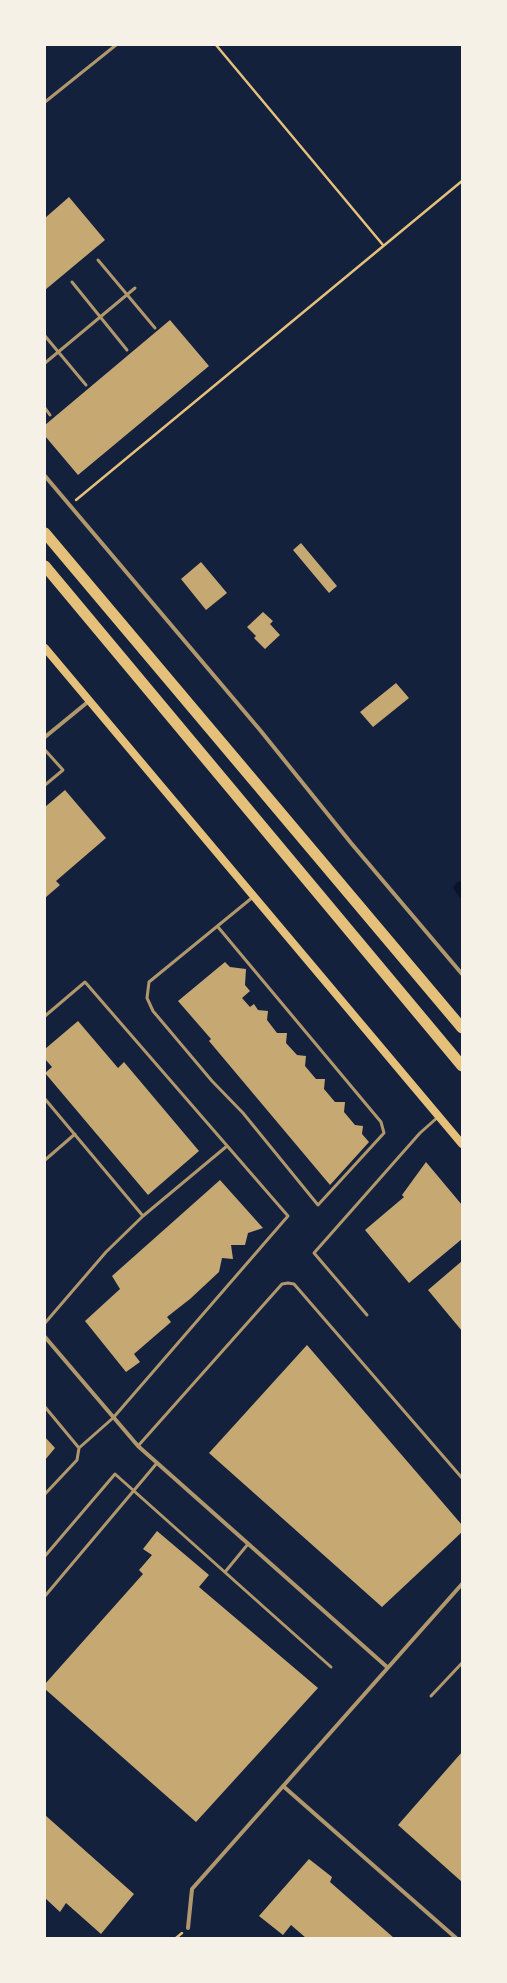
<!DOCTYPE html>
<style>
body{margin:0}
#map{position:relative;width:507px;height:1983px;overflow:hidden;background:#14213d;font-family:"Varela Round",sans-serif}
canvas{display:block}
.frame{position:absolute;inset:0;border:46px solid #f6f1e7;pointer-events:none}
</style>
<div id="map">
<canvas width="507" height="1983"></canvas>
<div class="frame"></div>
</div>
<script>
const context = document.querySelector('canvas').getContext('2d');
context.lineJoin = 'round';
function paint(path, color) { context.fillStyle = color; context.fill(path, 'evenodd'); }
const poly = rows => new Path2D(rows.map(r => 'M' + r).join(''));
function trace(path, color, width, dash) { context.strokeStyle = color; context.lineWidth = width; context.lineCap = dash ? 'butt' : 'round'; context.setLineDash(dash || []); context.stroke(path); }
paint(poly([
 [462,881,462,900,453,888,457,882]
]), '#0b132b');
paint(poly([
 [69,197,105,240,45,290,45,218],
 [170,320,209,366,78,475,45,436,45,425],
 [301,543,337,586,329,593,293,550],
 [201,562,227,593,206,610,181,579],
 [263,612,273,621,270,624,280,635,265,649,254,638,256,636,247,627],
 [396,683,409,698,373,727,360,712],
 [65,790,106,838,56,881,60,885,45,898,45,807],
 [225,962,230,967,246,969,245,985,250,991,242,998,250,1007,254,1004,258,1010,268,1011,267,1020,277,1033,287,1033,286,1043,297,1055,306,1056,305,1066,316,1079,325,1079,324,1089,335,1102,345,1102,344,1112,355,1125,363,1126,362,1134,369,1142,330,1185,209,1041,211,1039,178,1001],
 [78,1021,118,1068,124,1062,199,1151,148,1195,45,1073,52,1067,45,1059,45,1049],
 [426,1162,462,1205,462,1239,409,1283,365,1230,404,1197,402,1195],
 [220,1180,263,1228,248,1233,245,1245,231,1245,233,1259,222,1258,219,1272,190,1299,167,1317,171,1322,134,1354,140,1362,126,1372,85,1321,120,1289,112,1276],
 [462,1261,462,1331,428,1290],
 [307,1345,462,1525,462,1532,382,1607,209,1453],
 [45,1437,55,1448,45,1460],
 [157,1531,209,1575,199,1587,318,1688,196,1822,45,1689,45,1684,143,1574,139,1570,152,1555,143,1549],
 [462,1752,462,1882,398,1825],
 [45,1815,134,1894,101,1934,66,1903,60,1912,45,1898],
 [309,1859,332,1877,330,1882,394,1938,306,1938,291,1925,283,1935,259,1916]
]), '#c6a872');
trace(poly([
 [216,45,383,245],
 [76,500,462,181],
 [176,1938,182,1933]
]), '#e5c07b', 2.5);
trace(poly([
 [45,102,116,45],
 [98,260,155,328],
 [72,282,127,350],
 [45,336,86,385],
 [45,363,135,288],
 [45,408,50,415],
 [45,750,63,770,45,785],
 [218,927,381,1122,384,1133,318,1205,243,1113,212,1081,153,1011,147,998,149,982,253,897],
 [45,1016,85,982,288,1216,113,1418,79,1448,77,1460,45,1494],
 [45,1099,143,1216],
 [45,1160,75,1134],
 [367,1315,314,1253,420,1133,438,1117],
 [45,1323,106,1252,143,1216,227,1146],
 [45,1407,79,1448],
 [138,1446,282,1284,288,1283,294,1284,462,1478],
 [45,1556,115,1474,331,1667],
 [225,1572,248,1544],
 [45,1596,157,1463],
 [431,1696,462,1663]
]), '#b1986c', 3);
trace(poly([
 [45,476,260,730,351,843,462,974],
 [45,737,89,701],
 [45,1337,138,1446,387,1667],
 [283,1786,456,1938],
 [188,1928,192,1889,462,1584]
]), '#b1986c', 4);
trace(poly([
 [45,648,462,1144]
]), '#e5c07b', 8);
trace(poly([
 [45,533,462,1028],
 [45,566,462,1066]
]), '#e5c07b', 11);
</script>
